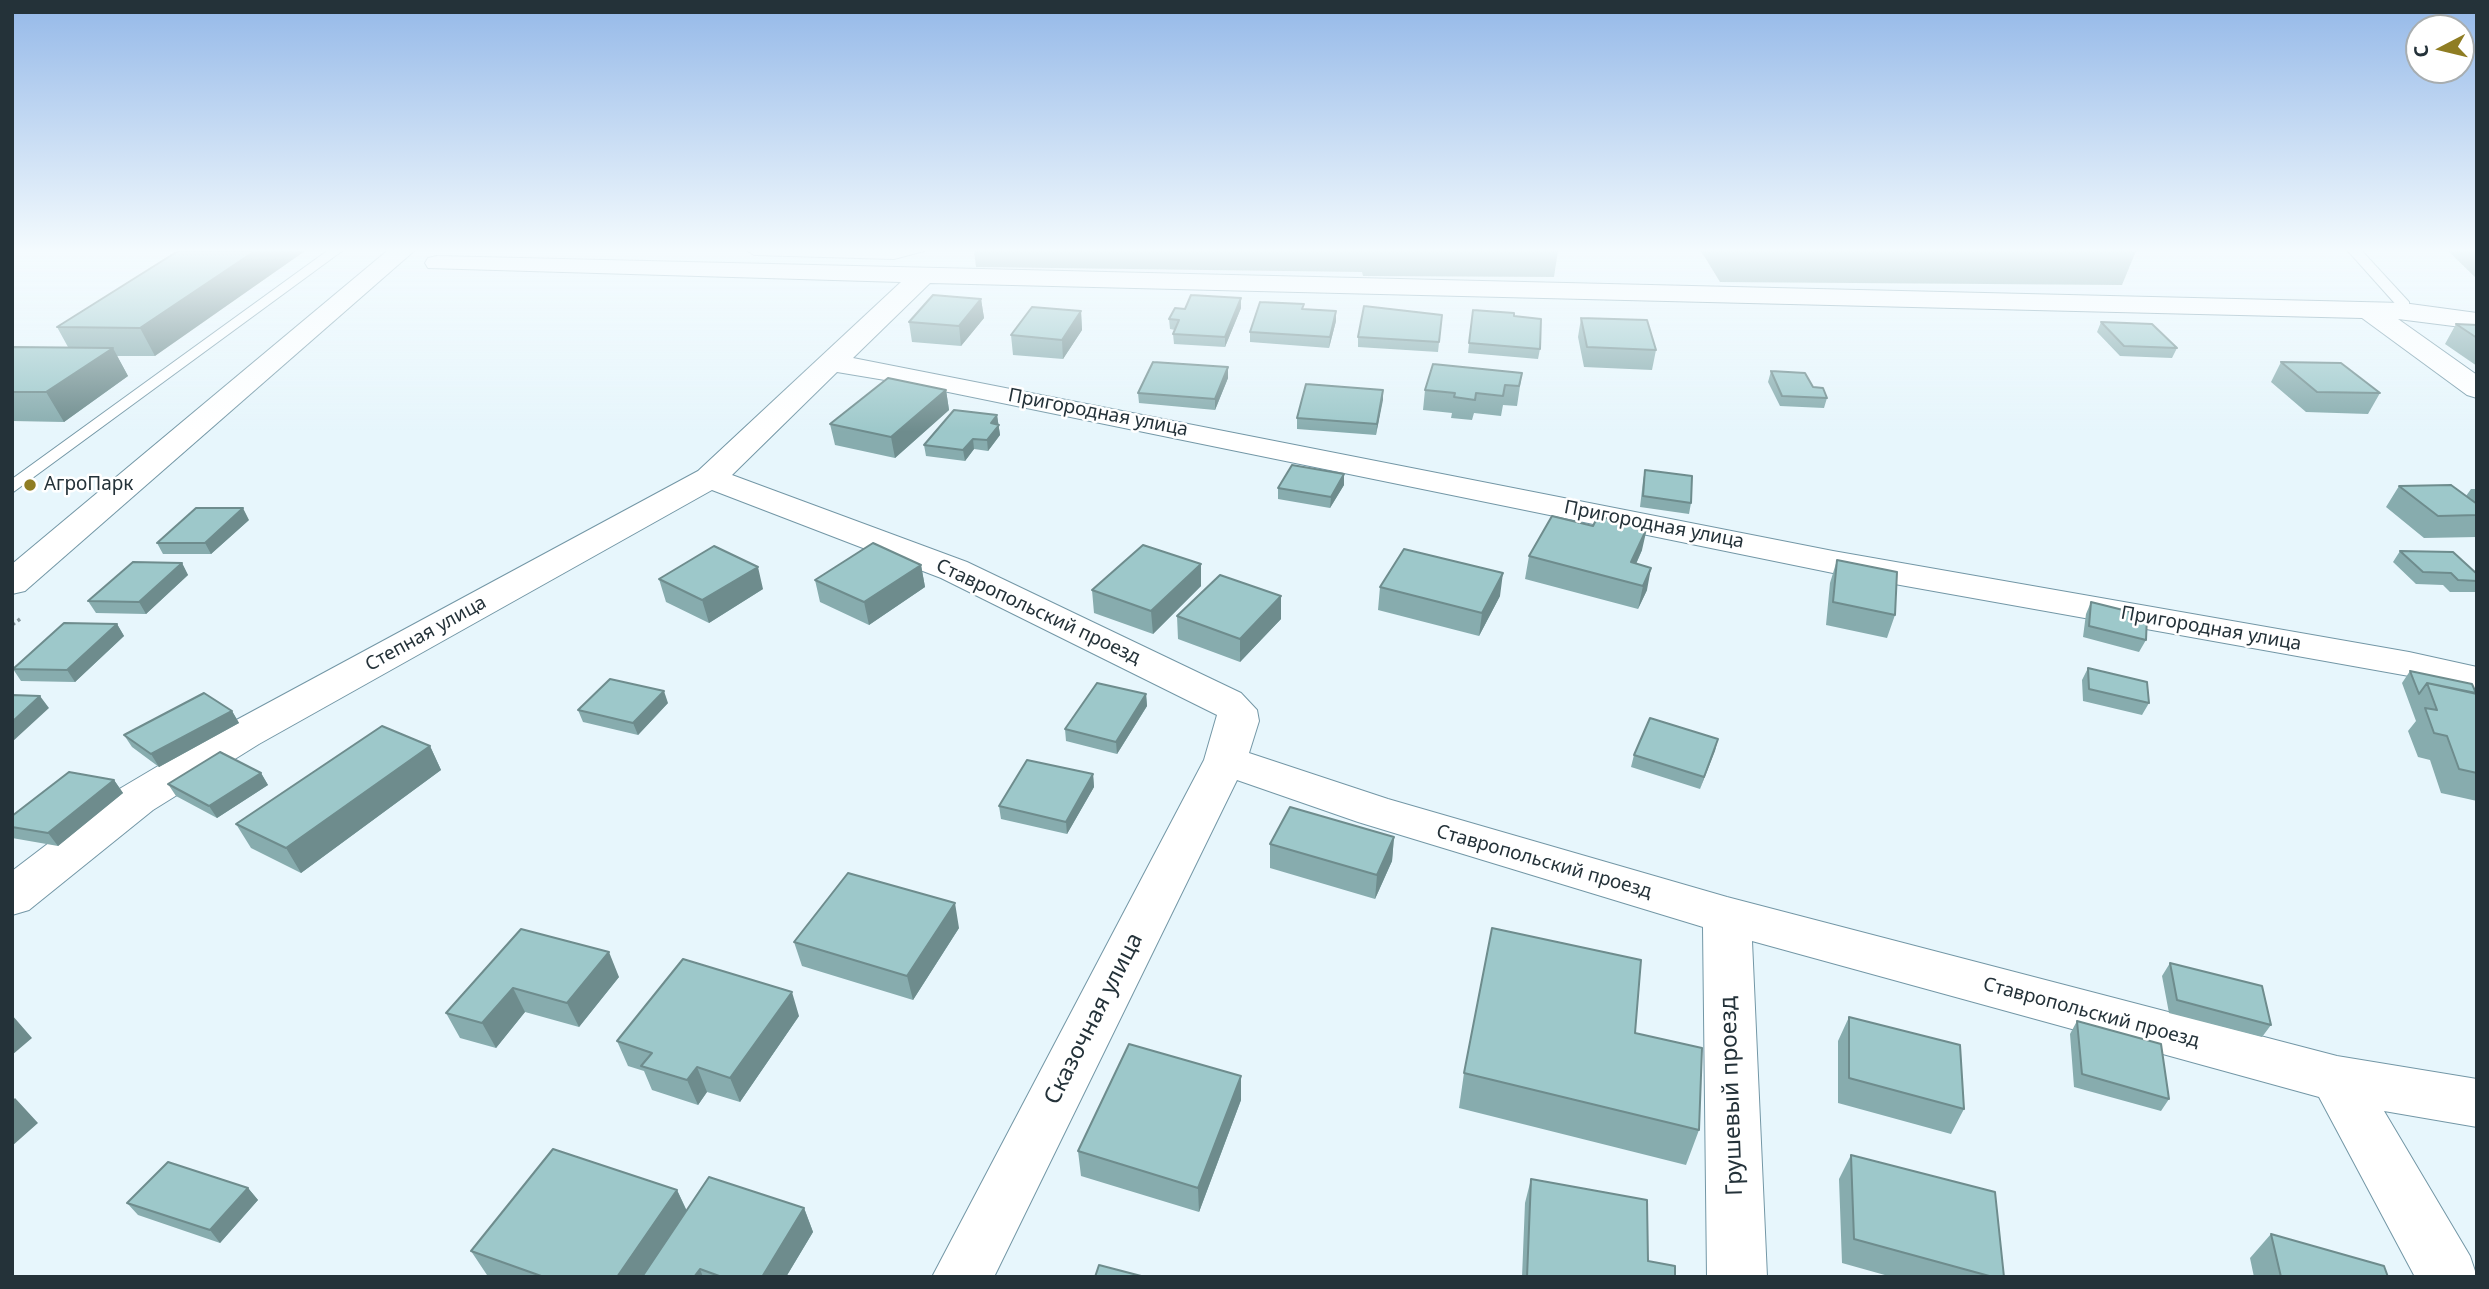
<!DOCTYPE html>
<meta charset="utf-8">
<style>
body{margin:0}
#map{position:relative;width:2489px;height:1289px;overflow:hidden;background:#e7f6fc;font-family:"Noto Sans",sans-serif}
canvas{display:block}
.frame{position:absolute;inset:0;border:14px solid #243239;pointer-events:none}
.north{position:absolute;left:2405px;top:14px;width:70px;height:70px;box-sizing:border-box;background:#fff;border:2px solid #a7adb0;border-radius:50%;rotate:263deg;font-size:19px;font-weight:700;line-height:28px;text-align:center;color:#243239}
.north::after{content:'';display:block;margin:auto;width:24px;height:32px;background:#8f7d23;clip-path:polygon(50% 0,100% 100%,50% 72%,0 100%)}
</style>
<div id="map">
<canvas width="2489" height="1289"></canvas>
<div class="frame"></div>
<div class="north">С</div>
</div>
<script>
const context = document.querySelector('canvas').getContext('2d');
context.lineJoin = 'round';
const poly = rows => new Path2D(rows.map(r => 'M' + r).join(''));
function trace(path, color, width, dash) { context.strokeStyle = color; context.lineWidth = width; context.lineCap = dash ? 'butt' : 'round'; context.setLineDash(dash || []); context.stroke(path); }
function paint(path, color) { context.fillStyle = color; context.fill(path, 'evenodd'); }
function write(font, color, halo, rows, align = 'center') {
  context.font = font + ' "Noto Sans",sans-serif'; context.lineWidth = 5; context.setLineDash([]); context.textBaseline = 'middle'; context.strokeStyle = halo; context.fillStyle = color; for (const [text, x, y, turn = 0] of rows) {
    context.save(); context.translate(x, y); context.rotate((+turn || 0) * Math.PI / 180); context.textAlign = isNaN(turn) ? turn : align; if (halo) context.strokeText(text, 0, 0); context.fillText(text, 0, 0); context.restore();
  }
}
const lane = poly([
 [327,251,342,251,12,493,12,479,327,251],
 [748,251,924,251,894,259,754,255,748,251],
 [2348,251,2362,251,2409,302,2409,308,2399,308,2348,251]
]);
const street = poly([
 [437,256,2403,303,2477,313,2477,329,2398,319,2477,375,2477,398,2467,395,2362,318,930,283,853,358,1833,551,2409,652,2477,667,2477,693,2409,676,1833,573,909,384,837,372,732,475,967,562,1241,693,1257,710,1259,721,1249,753,1388,799,1727,897,2337,1056,2477,1079,2477,1127,2384,1111,2470,1256,2477,1277,2415,1277,2319,1097,1752,941,1767,1277,1707,1277,1703,927,1358,822,1237,780,994,1277,932,1277,1204,760,1217,715,941,578,712,490,259,744,153,810,29,910,12,915,12,871,121,788,229,724,698,471,901,282,428,268,425,263,428,258,437,256]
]);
const secondary = poly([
 [387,251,414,251,25,591,12,594,12,564,387,251]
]);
trace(lane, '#7397a6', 2);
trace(street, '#7397a6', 2);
trace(secondary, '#7397a6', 2);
trace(poly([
 [12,625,20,619]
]), '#8a999f', 3.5, [3.5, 3.5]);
paint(lane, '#fff');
paint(street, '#fff');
paint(secondary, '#fff');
paint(poly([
 [178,251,155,356,117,356,128,376,64,422,12,421,12,347,68,347,57,327],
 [974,251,1558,251,1554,277,1363,276,1362,272,976,267],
 [1701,251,2136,251,2122,285,1720,282],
 [2448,251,2477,251,2477,279],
 [981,299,984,318,961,346,912,342,909,322],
 [1241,308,1225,347,1174,344,1173,334,1175,330,1170,329,1169,319,1185,309],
 [1304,309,1336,311,1336,321,1329,348,1250,342,1250,332],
 [1473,310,1514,316,1540,349,1538,359,1468,353],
 [1081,311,1082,330,1063,359,1013,355,1011,335],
 [1442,315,1438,352,1358,347,1358,337],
 [1581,318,1656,350,1652,370,1584,367,1578,337],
 [2101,322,2177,348,2172,358,2120,356,2097,332],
 [2456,324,2477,325,2477,366,2445,344],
 [2281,362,2380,393,2368,414,2306,412,2271,382],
 [1228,367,1228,378,1215,410,1139,403,1138,393],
 [1771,371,1813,387,1827,398,1824,408,1780,406,1768,382],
 [1522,373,1517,406,1503,405,1501,416,1474,413,1472,420,1451,418,1452,413,1423,410,1425,390],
 [946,390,949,410,895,458,835,445,830,424],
 [1383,390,1376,435,1297,429,1297,418],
 [997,415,1000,435,988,451,974,449,965,461,926,456,924,445],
 [1645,470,1691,503,1689,514,1640,507,1643,481],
 [1344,474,1344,485,1330,508,1278,499,1278,488],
 [2399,486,2466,496,2471,489,2477,489,2477,537,2424,538,2386,507],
 [249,520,211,554,163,554,157,543],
 [1642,550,1636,564,1647,590,1638,609,1525,579,1529,556],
 [2400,551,2477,574,2477,592,2450,592,2443,585,2416,584,2393,562],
 [1837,560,1895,615,1887,638,1826,625,1830,583],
 [182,563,188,575,146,614,96,613,88,601],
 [1201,564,1201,586,1153,634,1094,613,1092,590],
 [921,565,925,587,869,625,820,602,815,580],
 [659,579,763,589,709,623,666,602],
 [1380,587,1500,596,1479,636,1378,610],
 [2091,602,2146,640,2139,652,2083,637,2086,614],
 [1177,616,1281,619,1240,662,1178,639],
 [117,624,124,636,75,682,21,681,13,669],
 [2088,668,2149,703,2142,715,2083,701,2082,680],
 [2410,671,2477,694,2477,801,2441,793,2430,760,2418,757,2408,731,2416,721,2402,683],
 [1146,694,1147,706,1117,754,1066,741,1065,729],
 [668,703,638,735,583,722,578,710],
 [232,711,239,723,159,767,132,747,124,735],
 [1718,739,1700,789,1631,767,1634,755],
 [430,746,441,770,301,873,251,848,236,824],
 [261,773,268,785,217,818,176,796,168,784],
 [1093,774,1094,787,1067,834,1001,819,999,806],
 [114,780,123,793,58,846,12,838,12,816],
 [1394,837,1392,861,1375,899,1270,868,1270,844],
 [959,928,913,1000,802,966,794,942],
 [521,929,619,977,579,1027,525,1012,496,1048,460,1038,446,1013],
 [2170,963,2271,1025,2262,1037,2169,1013,2162,976],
 [799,1016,740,1102,707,1092,698,1105,652,1090,644,1071,628,1066,617,1041],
 [1849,1017,1964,1109,1951,1134,1838,1103,1838,1041],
 [2077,1021,2169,1099,2161,1111,2074,1087,2070,1034],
 [1635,1033,1699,1130,1686,1165,1459,1108,1464,1073],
 [1241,1076,1241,1100,1199,1212,1081,1176,1078,1151],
 [1851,1155,2004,1277,1892,1277,1842,1263,1839,1179],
 [1531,1179,1648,1261,1675,1277,1522,1277,1525,1203],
 [248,1188,258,1200,220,1243,138,1215,127,1203],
 [677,1190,687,1211,804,1208,813,1232,786,1277,492,1277,487,1275,471,1251],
 [2271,1234,2388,1277,2254,1277,2250,1258]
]), '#87acae');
paint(poly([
 [255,251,305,251,155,356,140,328],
 [1241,298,1241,308,1225,347,1225,337],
 [981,299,984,318,961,346,959,326],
 [1081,311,1082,330,1063,359,1062,340],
 [1336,311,1336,321,1329,348,1330,337],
 [113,348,128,376,64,422,46,392],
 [1228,367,1228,378,1215,410,1215,399],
 [946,390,949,410,895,458,891,437],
 [1383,390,1383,400,1376,435,1377,424],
 [997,415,1000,435,988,451,987,440,991,423],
 [973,439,974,449,965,461,963,450],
 [1344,474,1344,485,1330,508,1331,497],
 [243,508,249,520,211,554,205,543],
 [1647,528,1642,550,1628,582,1631,562],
 [182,563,188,575,146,614,139,602],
 [1201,564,1201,586,1153,634,1151,611],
 [921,565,925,587,869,625,864,602],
 [758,567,763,589,709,623,702,600],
 [1651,568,1647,590,1638,609,1643,586],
 [1503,573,1500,596,1479,636,1482,613],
 [1281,596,1281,619,1240,662,1240,639],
 [117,624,124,636,75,682,67,670],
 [664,691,668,703,638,735,633,723],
 [1146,694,1147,706,1117,754,1116,742],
 [40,696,49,708,12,742,12,722],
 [232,711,239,723,159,767,151,754],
 [1718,739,1715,751,1700,789,1704,777],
 [430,746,441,770,301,873,286,848],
 [261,773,268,785,217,818,209,806],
 [1093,774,1094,787,1067,834,1066,822],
 [114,780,123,793,58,846,48,833],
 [1394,837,1392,861,1375,899,1377,875],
 [955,903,959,928,913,1000,907,976],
 [609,952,619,977,579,1027,567,1003],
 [513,988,525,1012,496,1048,482,1023],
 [792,992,799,1016,740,1102,730,1078],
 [12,1015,32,1038,12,1055],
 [697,1067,707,1092,698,1105,687,1080],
 [1241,1076,1241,1100,1199,1212,1198,1188],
 [15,1098,38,1123,12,1146,12,1101],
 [248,1188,258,1200,220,1243,210,1230],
 [677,1190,688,1214,646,1277,617,1277],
 [804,1208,813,1232,786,1277,762,1277],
 [700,1269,703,1277,694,1277]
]), '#6e8c8d');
const building = poly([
 [178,251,255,251,140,328,57,327,178,251],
 [933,295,981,299,959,326,909,322,933,295],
 [1191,295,1241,298,1225,337,1173,334,1179,320,1169,319,1175,308,1185,309,1191,295],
 [1260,302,1304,304,1302,309,1336,311,1330,337,1250,332,1260,302],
 [1364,306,1442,315,1439,342,1358,337,1364,306],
 [1032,307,1081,311,1062,340,1011,335,1032,307],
 [1473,310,1514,313,1514,316,1541,319,1540,349,1469,343,1473,310],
 [1581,318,1647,320,1656,350,1587,347,1581,318],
 [2101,322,2152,324,2177,348,2124,346,2101,322],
 [2456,324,2477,325,2477,338,2456,324],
 [12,347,113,348,46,392,12,392,12,347],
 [1153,362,1228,367,1215,399,1138,393,1153,362],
 [2281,362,2341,363,2380,393,2317,392,2281,362],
 [1433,364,1522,373,1519,386,1505,385,1503,396,1476,393,1475,400,1454,397,1455,393,1425,390,1433,364],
 [1771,371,1805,373,1813,387,1823,388,1827,398,1782,396,1771,371],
 [888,378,946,390,891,437,830,424,888,378],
 [1306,384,1383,390,1377,424,1297,418,1306,384],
 [954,410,997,415,991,423,999,425,987,440,973,439,963,450,924,445,954,410],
 [1292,465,1344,474,1331,497,1278,488,1292,465],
 [1645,470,1692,476,1691,503,1643,496,1645,470],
 [2451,485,2477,504,2477,515,2438,516,2399,486,2451,485],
 [196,508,243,508,205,543,157,543,196,508],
 [1552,516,1593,526,1598,516,1647,528,1631,562,1651,568,1643,586,1529,556,1552,516],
 [873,543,921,565,864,602,815,580,873,543],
 [1143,545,1201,564,1151,611,1092,590,1143,545],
 [714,546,758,567,702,600,659,579,714,546],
 [1404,549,1503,573,1482,613,1380,587,1404,549],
 [2400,551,2453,552,2477,574,2477,581,2458,580,2451,573,2423,572,2400,551],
 [1837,560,1897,572,1895,615,1833,602,1837,560],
 [133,562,182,563,139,602,88,601,133,562],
 [1220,575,1281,596,1240,639,1177,616,1220,575],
 [2091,602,2147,616,2146,640,2089,626,2091,602],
 [64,623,117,624,67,670,13,669,64,623],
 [2088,668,2147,682,2149,703,2089,689,2088,668],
 [2410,671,2472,684,2476,693,2427,683,2419,694,2410,671],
 [610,679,664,691,633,723,578,710,610,679],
 [1097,683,1146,694,1116,742,1065,729,1097,683],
 [2427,683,2477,694,2477,773,2459,769,2447,736,2434,733,2425,708,2437,710,2427,683],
 [204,693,232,711,151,754,124,735,204,693],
 [12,695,40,696,12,722,12,695],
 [1650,718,1718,739,1704,777,1634,755,1650,718],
 [382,726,430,746,286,848,236,824,382,726],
 [220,752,261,773,209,806,168,784,220,752],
 [1027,760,1093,774,1066,822,999,806,1027,760],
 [69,772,114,780,48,833,12,827,12,816,69,772],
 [1290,807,1394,837,1377,875,1270,844,1290,807],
 [848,873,955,903,907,976,794,942,848,873],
 [1492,928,1641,960,1635,1033,1702,1048,1699,1130,1464,1073,1492,928],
 [521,929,609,952,567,1003,513,988,482,1023,446,1013,521,929],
 [683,959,792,992,730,1078,697,1067,687,1080,641,1066,652,1053,617,1041,683,959],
 [2170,963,2262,986,2271,1025,2177,1000,2170,963],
 [1849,1017,1960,1045,1964,1109,1849,1078,1849,1017],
 [2077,1021,2161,1044,2169,1099,2082,1074,2077,1021],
 [1129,1044,1241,1076,1198,1188,1078,1151,1129,1044],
 [553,1149,677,1190,617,1277,544,1277,471,1251,553,1149],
 [1851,1155,1995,1192,2004,1277,1993,1277,1854,1239,1851,1155],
 [168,1162,248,1188,210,1230,127,1203,168,1162],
 [709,1177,804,1208,762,1277,722,1277,700,1269,694,1277,642,1277,709,1177],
 [1531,1179,1647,1200,1648,1261,1675,1266,1675,1277,1527,1277,1531,1179],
 [2271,1234,2384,1266,2388,1277,2281,1277,2271,1234],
 [1099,1265,1145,1277,1095,1277,1099,1265]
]);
paint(building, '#9dc8ca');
trace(building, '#6e8c8d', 2);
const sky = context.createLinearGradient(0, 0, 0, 432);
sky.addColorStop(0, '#94b8e8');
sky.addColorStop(0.58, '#f4fbfe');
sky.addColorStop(1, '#f4fbfe00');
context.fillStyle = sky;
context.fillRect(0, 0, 2489, 432);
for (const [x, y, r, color] of [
 [30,485,7,"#8f7d23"]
]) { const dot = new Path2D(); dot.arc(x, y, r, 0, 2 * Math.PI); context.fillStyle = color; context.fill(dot); trace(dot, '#fff', 2.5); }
write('19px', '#243239', '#fff', [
 ["Пригородная улица",1098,413,11],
 ["Пригородная улица",1654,525,11],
 ["Ставропольский проезд",1038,612,25],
 ["Пригородная улица",2211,629,10],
 ["Степная улица",426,634,-29],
 ["Ставропольский проезд",1544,862,16],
 ["Ставропольский проезд",2091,1013,15]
]);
write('19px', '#243239', '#fff', [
 ["АгроПарк",44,485]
], 'left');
write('23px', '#243239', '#fff', [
 ["Сказочная улица",1094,1019,-63],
 ["Грушевый проезд",1732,1096,-92]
]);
</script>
